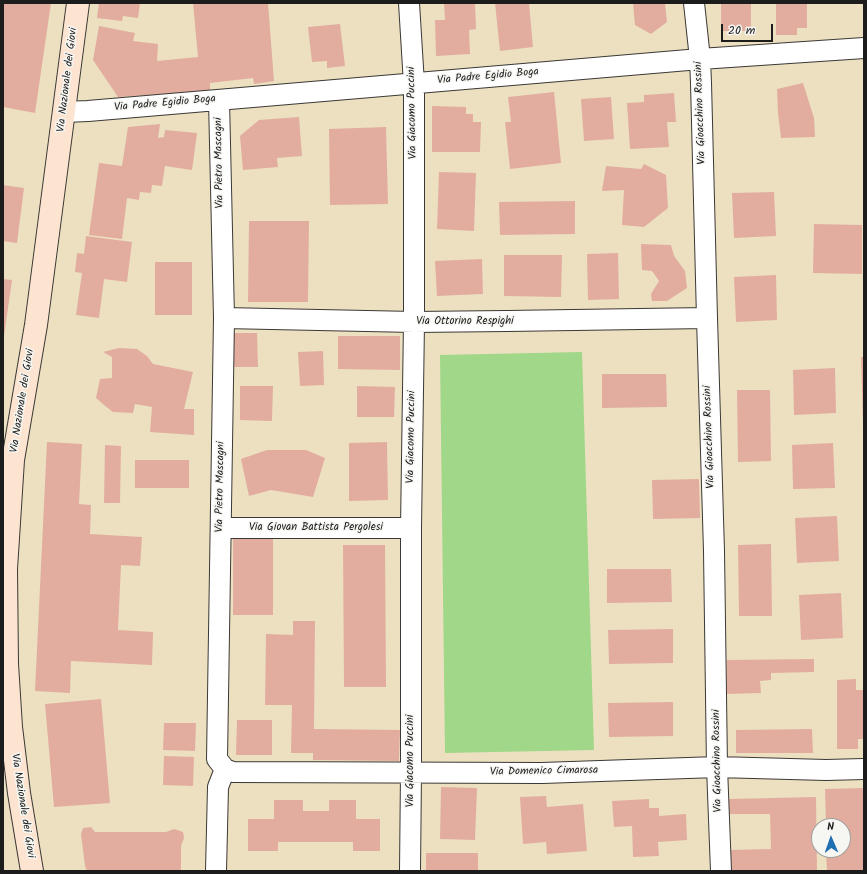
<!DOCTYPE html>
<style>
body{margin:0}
#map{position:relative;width:867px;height:874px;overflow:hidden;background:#ece0c1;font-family:Kalam,sans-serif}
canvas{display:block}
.frame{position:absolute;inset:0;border:4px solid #1c1c1c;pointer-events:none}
.north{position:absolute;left:811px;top:818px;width:40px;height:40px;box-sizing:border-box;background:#f6f6f2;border:1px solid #9f9f9c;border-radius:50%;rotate:358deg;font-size:11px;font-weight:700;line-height:16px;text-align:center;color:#1c1c1c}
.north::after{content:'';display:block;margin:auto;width:14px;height:18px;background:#1f6fb2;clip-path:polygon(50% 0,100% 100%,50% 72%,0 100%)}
.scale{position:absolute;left:721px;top:24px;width:52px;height:18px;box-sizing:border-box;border:2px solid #1c1c1c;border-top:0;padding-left:5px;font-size:12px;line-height:14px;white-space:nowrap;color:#1c1c1c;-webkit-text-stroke:3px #f6f6f2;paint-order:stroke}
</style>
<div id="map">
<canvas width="867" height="874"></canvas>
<div class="frame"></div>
<div class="north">N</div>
<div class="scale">20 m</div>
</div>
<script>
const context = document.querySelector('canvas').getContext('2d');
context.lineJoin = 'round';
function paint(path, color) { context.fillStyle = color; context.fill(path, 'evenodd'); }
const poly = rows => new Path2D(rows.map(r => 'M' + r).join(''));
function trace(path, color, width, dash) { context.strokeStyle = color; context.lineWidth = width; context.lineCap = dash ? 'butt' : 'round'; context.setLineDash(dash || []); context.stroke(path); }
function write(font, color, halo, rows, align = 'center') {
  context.font = font + ' Kalam,sans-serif'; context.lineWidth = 3; context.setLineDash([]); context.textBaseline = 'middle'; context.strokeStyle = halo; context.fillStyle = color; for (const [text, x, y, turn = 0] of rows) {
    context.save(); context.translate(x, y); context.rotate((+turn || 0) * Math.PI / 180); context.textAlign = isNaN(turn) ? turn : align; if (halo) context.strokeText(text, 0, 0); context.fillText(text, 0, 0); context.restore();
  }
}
paint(poly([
 [582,352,594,750,445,753,440,355]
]), '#a0d788');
paint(poly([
 [3,3,51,3,35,113,3,107],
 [99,3,140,3,138,18,123,16,122,21,97,18],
 [193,3,268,3,274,81,254,84,253,78,210,83,210,91,118,97,93,60,99,26,135,33,133,41,158,44,157,61,198,57],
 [444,3,475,3,476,29,469,30,470,54,436,56,435,20,445,20],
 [495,3,529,3,533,47,500,51],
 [633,3,665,3,667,22,651,34,635,25],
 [721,3,751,3,751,31,721,31],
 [787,3,807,3,807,28,797,28,797,35,776,35,776,4,787,4],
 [340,24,345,66,327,68,327,61,312,62,308,27],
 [803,83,814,118,815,137,781,138,778,113,777,89],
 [554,92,561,163,510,169,505,122,511,122,508,97],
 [674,93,676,122,667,122,669,147,630,149,627,103,644,102,644,95],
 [611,97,614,139,584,141,581,99],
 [432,106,466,107,466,114,473,114,473,122,481,122,480,152,432,152],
 [299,117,302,156,277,158,278,167,243,170,240,136,259,120],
 [160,124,158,138,164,137,165,130,197,133,192,170,165,166,162,186,152,185,151,193,140,192,139,200,127,198,122,239,89,235,99,163,122,166,128,127],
 [386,127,388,204,330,205,329,129],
 [644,164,666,175,668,208,644,227,622,225,624,190,602,191,606,166,641,169],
 [439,172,476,173,474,231,437,229],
 [3,185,24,188,17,243,3,241],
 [774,192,776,236,734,238,732,193],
 [575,201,575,234,500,235,499,202],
 [249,221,309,221,308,302,248,302],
 [814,224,862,225,862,274,813,273],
 [86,236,132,242,127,282,104,279,99,318,76,315,82,273,75,272,77,253,84,254],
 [641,244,671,245,674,256,685,271,687,288,667,301,652,301,651,294,659,281,652,271,642,270],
 [618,253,619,299,588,300,587,254],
 [504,255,562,255,561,297,504,296],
 [482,259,483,294,437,296,435,261],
 [155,262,192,262,192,315,155,315],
 [776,275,777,320,736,322,734,277],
 [3,279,12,280,4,336,3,336],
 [231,333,257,333,258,367,231,367],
 [338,336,400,336,400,370,338,369],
 [119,348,137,349,147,356,153,364,193,372,184,409,194,409,194,435,150,432,152,407,135,404,133,413,113,412,104,405,96,398,100,379,112,378,112,357,103,352],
 [323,351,324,385,300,386,298,352],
 [861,357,864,357,864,425,863,425],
 [835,368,836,413,794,415,793,370],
 [602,374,666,374,667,407,602,408],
 [240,386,273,386,272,421,240,420],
 [357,386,395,387,394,417,357,417],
 [737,390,770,390,771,461,738,462],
 [47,442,82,444,79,504,91,505,90,534,142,537,140,566,121,565,118,630,153,632,152,665,71,661,70,693,35,691],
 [387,442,388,500,349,501,349,443],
 [833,443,835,488,793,489,792,445],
 [105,445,121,446,120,503,104,503],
 [267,450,306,450,325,458,313,497,271,490,249,496,241,459],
 [135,460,189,460,189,488,135,488],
 [699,479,700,518,653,519,652,480],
 [837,516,839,561,797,563,795,518],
 [233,539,273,539,273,615,233,615],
 [771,544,772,616,739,616,738,545],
 [343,545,385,545,386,687,344,687],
 [607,569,671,569,672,602,607,603],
 [841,593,843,638,801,640,799,595],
 [293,621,315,621,314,729,400,730,399,761,313,760,313,753,291,753,292,705,265,705,266,634,293,635],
 [673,629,673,663,609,664,608,630],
 [814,659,814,672,771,673,771,680,760,681,761,693,727,694,727,660],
 [856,679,856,690,864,690,864,739,858,739,858,749,837,749,837,680],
 [101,699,110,803,54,807,45,704],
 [673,702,673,736,609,737,608,703],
 [237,720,272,720,272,755,236,755],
 [164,723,196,723,195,751,163,750],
 [812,729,813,753,736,753,736,730],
 [164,756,194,757,193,786,163,785],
 [441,787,477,788,475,840,440,839],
 [864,788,864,871,827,871,826,850,843,850,843,826,826,826,825,789],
 [546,796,547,807,583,804,587,851,547,854,546,842,523,844,520,797],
 [816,797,817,871,731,871,730,850,771,849,770,814,729,814,729,799],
 [649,799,649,808,659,808,659,816,686,814,687,840,658,842,659,856,633,857,632,826,614,827,612,801],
 [274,800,303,800,303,811,329,811,329,800,356,800,356,819,380,819,380,851,353,851,353,842,278,842,278,851,248,851,248,819,274,819],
 [91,827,95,832,166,832,174,829,183,832,184,838,181,846,181,871,87,871,85,866,81,834,83,828],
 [426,853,478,853,478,871,426,871]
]), '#e2ad9f');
const minor = poly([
 [409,3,414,84,414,322,411,528,411,772,410,871],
 [694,3,700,59,701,83,707,318,714,551,717,767,721,871],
 [219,100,224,318,217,759,225,769,233,772,542,773,717,767,826,770,864,769],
 [64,112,88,111,700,59,864,48],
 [224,318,414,322,507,321,707,318],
 [221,528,411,528],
 [216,871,218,787,225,769]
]);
const secondary = poly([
 [32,871,19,793,11,727,7,664,6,569,13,460,36,325,78,3]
]);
trace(minor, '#3b3935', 22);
trace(secondary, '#3b3935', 24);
trace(minor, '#fff', 20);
trace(secondary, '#fde4d1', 22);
write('11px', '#1c1c1c', '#f6f6f2', [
 ["Via Padre Egidio Boga",488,77,-5],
 ["Via Nazionale dei Giovi",68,80,-83],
 ["Via Padre Egidio Boga",165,104,-5],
 ["Via Giacomo Puccini",413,113,-91],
 ["Via Gioacchino Rossini",701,113,-92],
 ["Via Pietro Mascagni",220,163,-91],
 ["Via Ottorino Respighi",465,322],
 ["Via Nazionale dei Giovi",23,401,-81],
 ["Via Giacomo Puccini",412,437,-89],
 ["Via Gioacchino Rossini",710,437,-92],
 ["Via Pietro Mascagni",221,487,-89],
 ["Via Giovan Battista Pergolesi",316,528],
 ["Via Giacomo Puccini",411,761,-90],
 ["Via Gioacchino Rossini",718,761,-91],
 ["Via Domenico Cimarosa",544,772,-1],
 ["Via Nazionale dei Giovi",22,806,81]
]);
</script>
